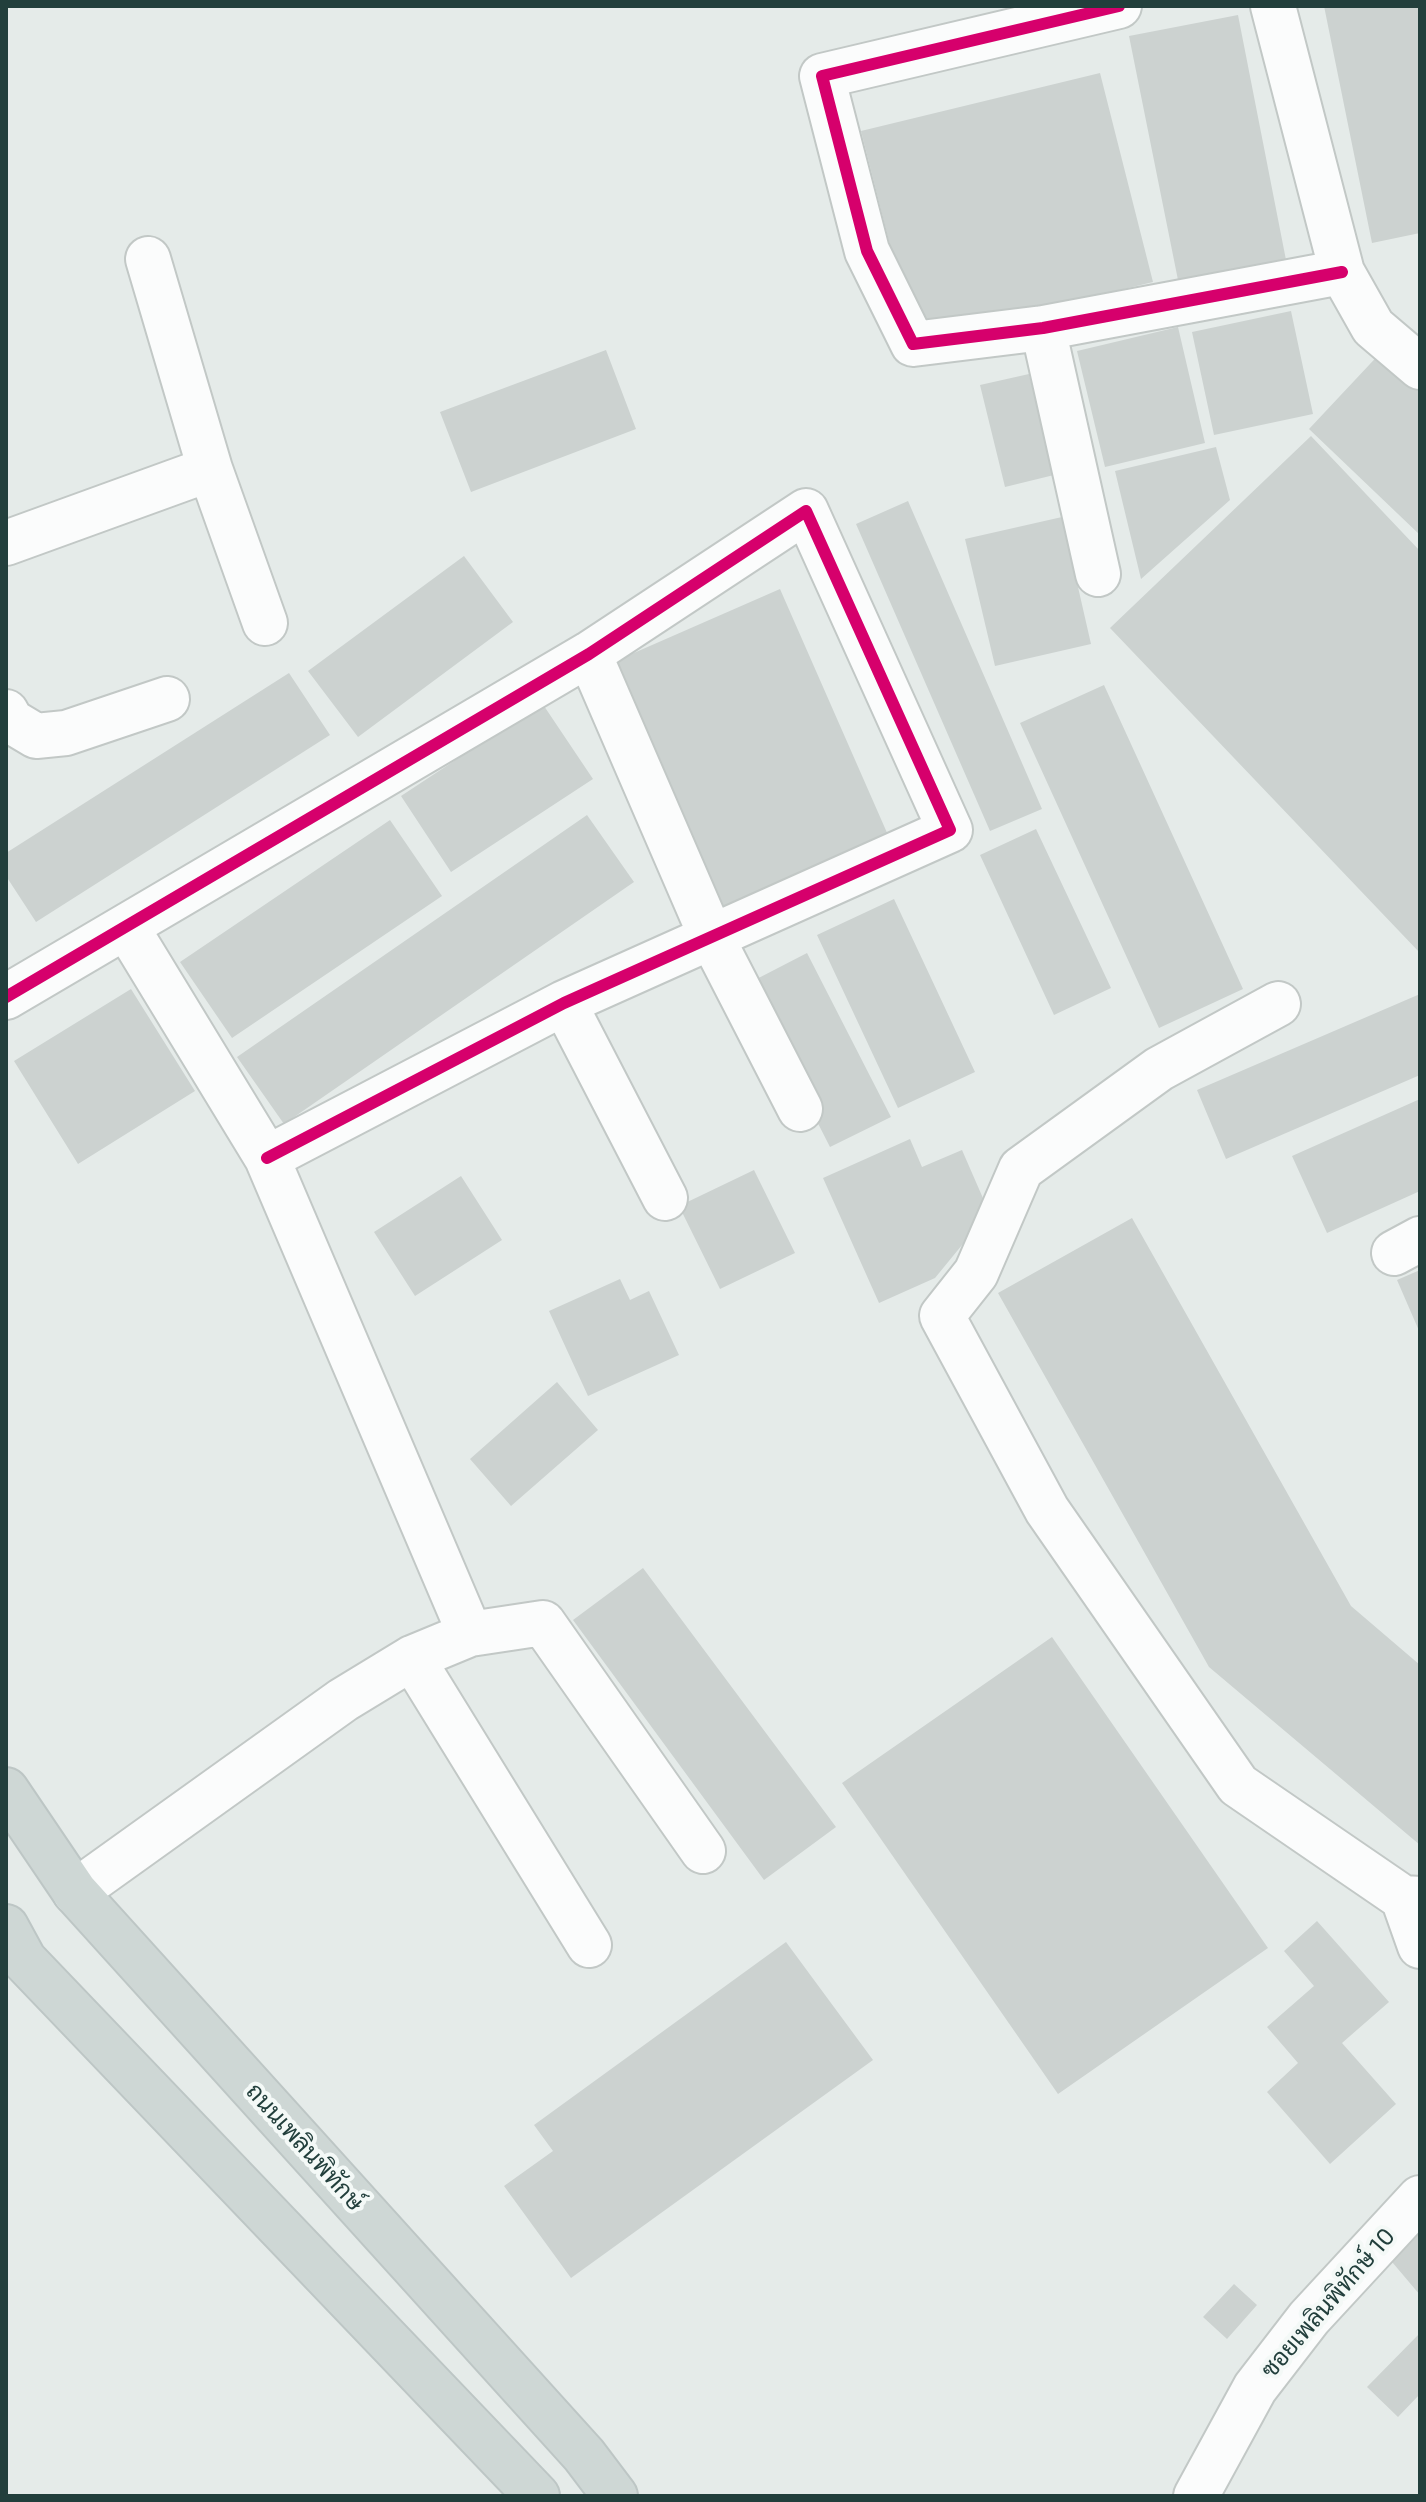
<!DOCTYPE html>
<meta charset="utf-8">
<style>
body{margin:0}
#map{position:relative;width:1426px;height:2502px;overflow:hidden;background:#e5ebe9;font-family:"Exo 2",sans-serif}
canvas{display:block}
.frame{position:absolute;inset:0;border:8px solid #223f3c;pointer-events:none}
</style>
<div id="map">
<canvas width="1426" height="2502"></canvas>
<div class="frame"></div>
</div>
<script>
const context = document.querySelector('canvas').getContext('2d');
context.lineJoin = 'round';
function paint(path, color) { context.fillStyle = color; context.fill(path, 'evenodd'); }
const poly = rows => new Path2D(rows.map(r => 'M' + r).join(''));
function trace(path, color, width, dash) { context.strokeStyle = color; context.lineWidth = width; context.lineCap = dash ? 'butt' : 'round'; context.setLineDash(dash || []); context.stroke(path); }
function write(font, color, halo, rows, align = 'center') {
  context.font = font + ' "Exo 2",Sarabun,sans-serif'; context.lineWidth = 8; context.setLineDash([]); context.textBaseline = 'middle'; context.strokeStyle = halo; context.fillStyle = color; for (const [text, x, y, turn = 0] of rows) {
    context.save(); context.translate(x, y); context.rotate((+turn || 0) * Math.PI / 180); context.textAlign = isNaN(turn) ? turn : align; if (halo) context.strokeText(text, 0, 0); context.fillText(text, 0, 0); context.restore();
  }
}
paint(poly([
 [1324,6,1420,6,1420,233,1372,243],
 [1238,15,1286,260,1178,280,1129,36],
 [1100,73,1153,282,914,340,861,131],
 [1291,311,1313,414,1214,435,1192,332],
 [1178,327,1205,443,1105,467,1077,351],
 [1385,348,1420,381,1420,535,1309,429],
 [606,350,636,429,471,492,440,412],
 [1029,374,1054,475,1005,487,980,385],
 [1311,436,1420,551,1420,953,1110,628],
 [1216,447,1230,500,1141,579,1115,471],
 [908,501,1042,809,990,831,856,524],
 [1062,517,1091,644,995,666,965,539],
 [464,556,513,622,358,737,308,671],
 [780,589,888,835,720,909,611,663],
 [289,673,330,735,36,922,6,876,6,853],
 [1104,685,1243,989,1159,1028,1020,723],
 [542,703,593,779,451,872,401,796],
 [587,815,634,882,284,1124,237,1057],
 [390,820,442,896,232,1038,180,962],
 [1036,829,1111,988,1054,1015,980,855],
 [894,899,975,1072,898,1108,817,935],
 [807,953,891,1117,830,1147,747,984],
 [131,989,195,1091,78,1164,14,1061],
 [1420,994,1420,1075,1226,1159,1197,1090],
 [1420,1099,1420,1191,1327,1233,1292,1156],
 [910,1139,922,1167,962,1150,989,1212,935,1278,879,1303,823,1178],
 [754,1170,795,1253,720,1289,679,1206],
 [461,1176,502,1240,415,1296,374,1232],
 [1132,1218,1351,1606,1420,1665,1420,1845,1209,1667,998,1293],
 [1420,1270,1420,1333,1397,1280],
 [620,1279,630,1300,649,1291,679,1355,588,1396,549,1311],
 [557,1382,598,1430,511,1506,470,1459],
 [643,1568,836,1827,764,1880,573,1620],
 [1052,1637,1268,1948,1058,2094,842,1783],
 [1317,1921,1389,2002,1342,2043,1396,2104,1330,2164,1267,2092,1298,2063,1267,2027,1314,1986,1284,1951],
 [786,1942,873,2060,571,2278,504,2186,553,2151,534,2125],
 [1420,2228,1420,2295,1387,2256],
 [1234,2284,1257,2305,1227,2339,1203,2317],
 [1420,2333,1420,2394,1398,2417,1367,2387]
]), '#ccd2d0');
const minor = poly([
 [1119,6,822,76,867,251,913,344,1043,328,1342,272],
 [1273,6,1342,272,1373,327,1420,367],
 [148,259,210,469,265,623],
 [1043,328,1098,574],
 [6,543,210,469],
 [589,654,711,936,800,1109],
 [6,712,11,721,36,736,66,733,167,699],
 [127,928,267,1158,470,1634],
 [6,997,589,654,806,511,950,830,564,1003,267,1158],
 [564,1003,665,1198],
 [1278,1004,1159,1069,1021,1169,976,1273,942,1316,1047,1510,1238,1785,1403,1898,1420,1899],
 [1394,1253,1420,1239],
 [412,1658,589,1945],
 [75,1892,343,1700,412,1658,470,1634,543,1623,703,1851],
 [1403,1898,1420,1946],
 [1196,2496,1255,2388,1309,2318,1420,2198]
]);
const major = poly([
 [6,1790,75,1892,584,2455,615,2496],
 [6,1927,24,1960,537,2496]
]);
trace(minor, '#c2c8c6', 48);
trace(major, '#bdc6c5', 48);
trace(minor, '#fbfcfc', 44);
trace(major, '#ced7d5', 44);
trace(poly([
 [1119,6,822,76,867,251,913,344,1043,328,1342,272],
 [6,997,589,654,806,511,950,830,564,1003,267,1158]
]), '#d6006c', 12);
write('24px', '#223f3c', '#f4f9f7', [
 ["ถนนเพลินพิทักษ์",305,2147,48],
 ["ซอยเพลินพิทักษ์ 10",1328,2303,-49]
]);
</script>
